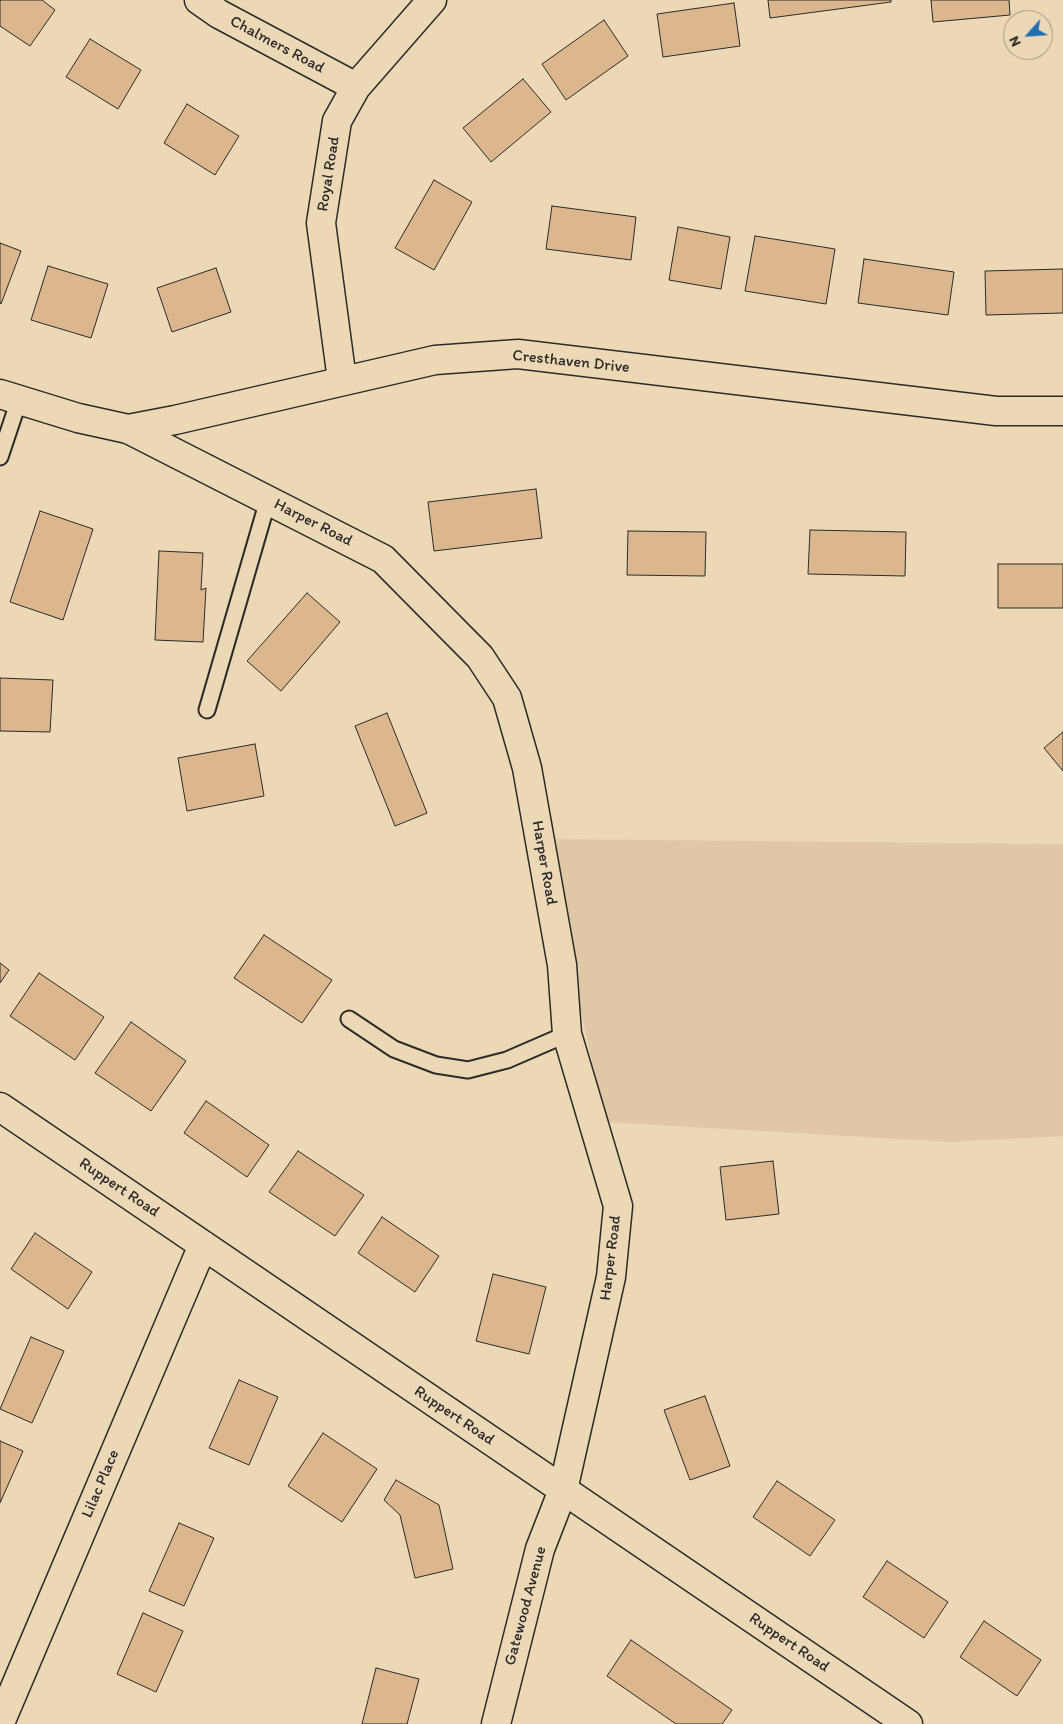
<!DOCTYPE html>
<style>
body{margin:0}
#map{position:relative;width:1063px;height:1724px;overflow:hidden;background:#edd8b6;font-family:Itim,sans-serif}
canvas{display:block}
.north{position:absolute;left:1003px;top:10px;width:50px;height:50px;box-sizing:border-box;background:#edd8b6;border:1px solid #9f937e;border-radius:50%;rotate:244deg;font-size:14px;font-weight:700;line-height:20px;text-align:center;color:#2b2b2b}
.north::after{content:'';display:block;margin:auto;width:18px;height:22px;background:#1f6fb2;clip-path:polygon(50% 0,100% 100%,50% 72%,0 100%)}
</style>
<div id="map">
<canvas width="1063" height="1724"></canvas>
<div class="north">N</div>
</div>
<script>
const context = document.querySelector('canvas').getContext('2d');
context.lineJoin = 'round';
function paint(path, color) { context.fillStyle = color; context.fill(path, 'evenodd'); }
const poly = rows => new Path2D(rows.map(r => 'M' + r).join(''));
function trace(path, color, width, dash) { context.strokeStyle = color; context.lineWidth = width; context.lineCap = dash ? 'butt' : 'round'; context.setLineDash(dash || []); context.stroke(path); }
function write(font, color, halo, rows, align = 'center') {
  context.font = font + ' Itim,sans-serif'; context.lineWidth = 4; context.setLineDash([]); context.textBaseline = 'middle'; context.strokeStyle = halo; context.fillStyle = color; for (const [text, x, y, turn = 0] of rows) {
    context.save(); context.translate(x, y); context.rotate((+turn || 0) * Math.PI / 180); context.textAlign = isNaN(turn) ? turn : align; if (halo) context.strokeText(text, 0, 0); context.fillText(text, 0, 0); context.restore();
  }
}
paint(poly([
 [544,839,1063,844,1063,1136,950,1142,605,1122]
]), '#e0c7a5');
const building = poly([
 [0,0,42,0,55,10,30,46,0,26,0,0],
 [768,0,891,0,891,2,770,18,768,0],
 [931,0,1009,0,1010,15,933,22,931,0],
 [734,3,740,46,663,57,657,14,734,3],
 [604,20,628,56,566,100,542,64,604,20],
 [90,39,141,70,118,109,66,77,90,39],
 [523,79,551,112,491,162,463,128,523,79],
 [187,104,239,136,215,175,164,143,187,104],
 [434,180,472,202,434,270,395,248,434,180],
 [552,206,636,217,631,260,546,249,552,206],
 [678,227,730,237,721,289,669,280,678,227],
 [755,236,835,249,826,304,745,291,755,236],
 [0,243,21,251,1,304,0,303,0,243],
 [864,259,954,272,948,315,858,303,864,259],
 [48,266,108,284,91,338,31,320,48,266],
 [216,268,231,312,172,332,157,288,216,268],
 [1063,269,1063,313,986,315,985,271,1063,269],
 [536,489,542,538,434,551,428,502,536,489],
 [40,511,93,529,63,620,10,602,40,511],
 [810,530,906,532,905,576,808,574,810,530],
 [628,531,706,532,705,576,627,575,628,531],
 [159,551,203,553,201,590,206,588,203,642,155,640,159,551],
 [998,564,1063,564,1063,608,998,608,998,564],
 [307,593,340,622,281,691,247,661,307,593],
 [0,678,53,680,50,732,0,731,0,678],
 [387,713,427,813,395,826,355,726,387,713],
 [1063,732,1063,771,1044,748,1063,732],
 [255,744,264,796,187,811,178,758,255,744],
 [264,935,332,980,302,1023,234,978,264,935],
 [0,963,9,970,0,983,0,963],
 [39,973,104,1017,75,1060,10,1016,39,973],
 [131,1022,186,1061,151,1111,95,1073,131,1022],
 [206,1101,269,1145,247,1177,184,1133,206,1101],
 [298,1151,364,1195,335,1236,269,1192,298,1151],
 [773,1161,779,1214,726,1220,720,1167,773,1161],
 [382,1217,439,1256,415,1292,358,1253,382,1217],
 [35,1233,92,1272,68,1309,11,1269,35,1233],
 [493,1274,546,1287,529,1354,476,1341,493,1274],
 [31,1337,64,1351,32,1423,0,1409,31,1337],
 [239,1380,278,1397,249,1465,209,1448,239,1380],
 [705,1396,730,1466,690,1480,664,1410,705,1396],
 [323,1433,377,1469,342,1522,288,1486,323,1433],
 [0,1441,23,1451,0,1503,0,1441],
 [396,1480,439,1505,453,1569,415,1578,400,1515,384,1500,396,1480],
 [777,1481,835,1520,810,1556,753,1517,777,1481],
 [179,1523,214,1538,184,1606,149,1591,179,1523],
 [887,1561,948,1602,924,1638,863,1597,887,1561],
 [143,1613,183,1631,156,1692,117,1674,143,1613],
 [984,1621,1041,1660,1017,1696,960,1657,984,1621],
 [631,1640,732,1710,722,1724,676,1724,607,1676,631,1640],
 [376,1668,419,1679,407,1724,362,1724,376,1668]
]);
paint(building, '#dcb68d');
trace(building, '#2b2b2b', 1);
const lane = poly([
 [0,457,19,400],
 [207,710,268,500],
 [349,1019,394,1049,436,1065,468,1070,507,1060,567,1034]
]);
const street = poly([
 [199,0,219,14,356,87],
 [342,380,321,223,337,121,356,87,432,0],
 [128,429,383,559,480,657,507,698,527,768,562,965,567,1034,618,1206,611,1277,563,1490,540,1549,496,1724],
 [0,1107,908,1724],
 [0,1723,203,1245]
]);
const secondary = poly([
 [0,394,78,418,128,429,175,420,435,360,518,354,996,411,1063,411]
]);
trace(lane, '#2b2b2b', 19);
trace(street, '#2b2b2b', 31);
trace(secondary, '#2b2b2b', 31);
trace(lane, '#edd8b6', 15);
trace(street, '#edd8b6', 28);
trace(secondary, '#edd8b6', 28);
write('16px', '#2b2b2b', '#edd8b6', [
 ["Chalmers Road",277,45,28],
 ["Royal Road",329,174,-81],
 ["Cresthaven Drive",571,362,6],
 ["Harper Road",313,523,27],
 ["Harper Road",544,863,80],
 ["Ruppert Road",119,1188,34],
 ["Harper Road",611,1258,-83],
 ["Ruppert Road",454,1416,34],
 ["Lilac Place",101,1484,-67],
 ["Gatewood Avenue",526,1606,-75],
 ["Ruppert Road",789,1643,34]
]);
</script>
